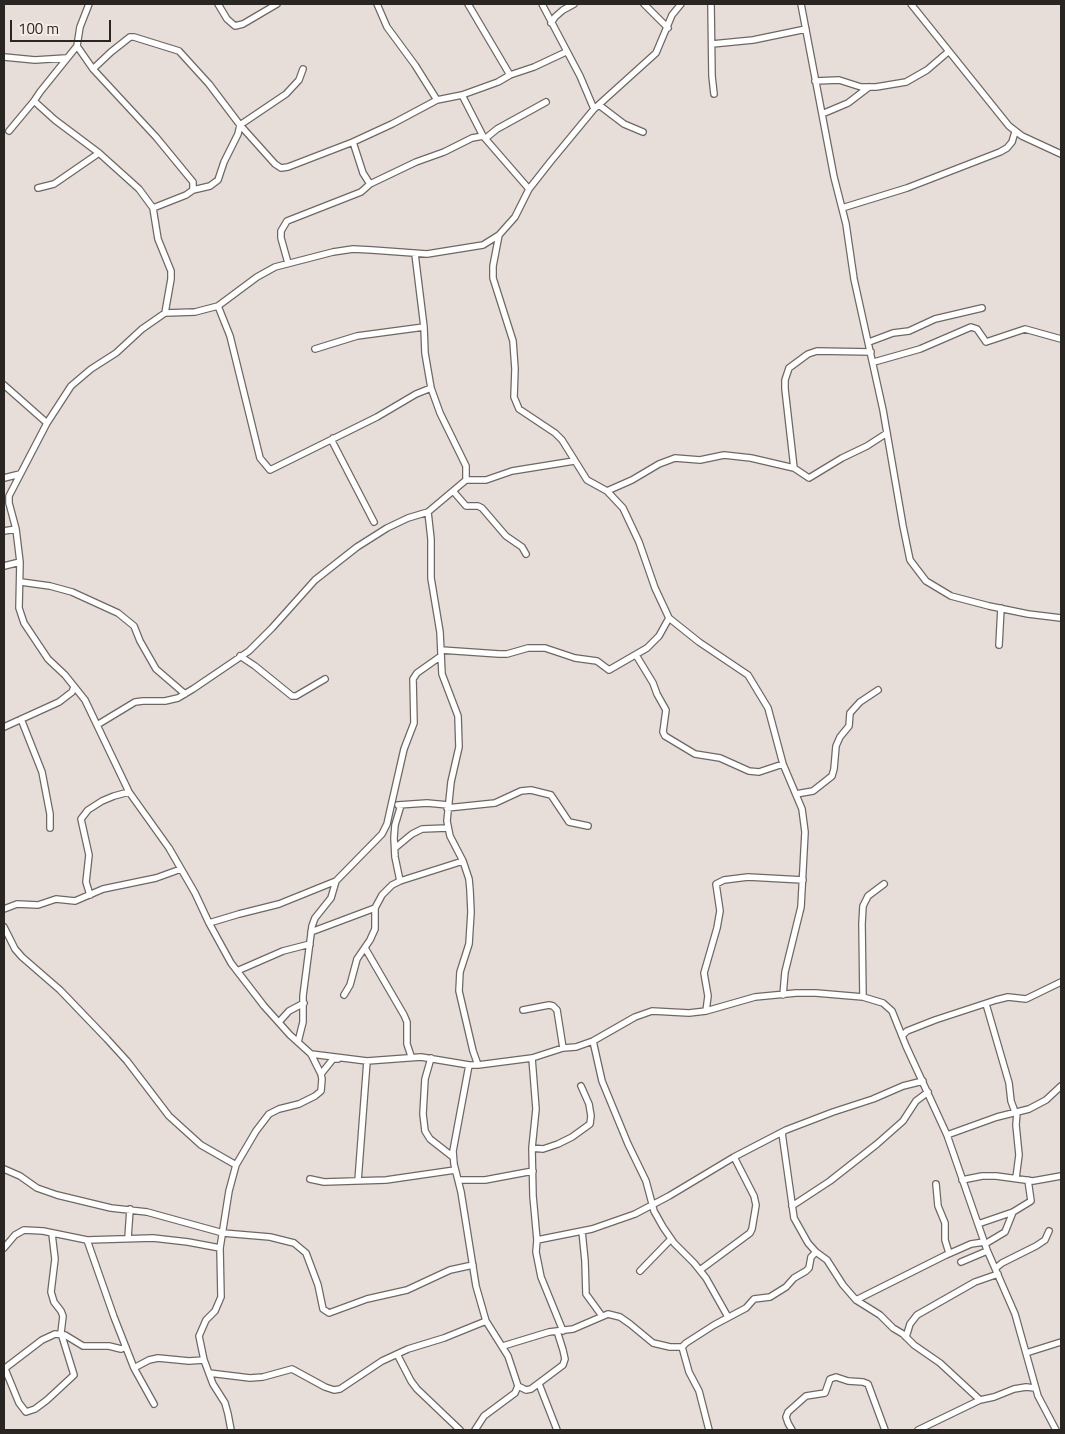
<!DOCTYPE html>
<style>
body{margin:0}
#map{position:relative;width:1065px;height:1434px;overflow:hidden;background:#e7ded9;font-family:"Titillium Web",sans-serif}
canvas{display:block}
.frame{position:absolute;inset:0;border:5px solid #282523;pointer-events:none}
.scale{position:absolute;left:10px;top:20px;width:101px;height:22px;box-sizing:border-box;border:2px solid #282523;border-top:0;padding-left:6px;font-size:15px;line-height:18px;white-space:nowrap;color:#282523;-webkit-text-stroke:4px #f4ebe6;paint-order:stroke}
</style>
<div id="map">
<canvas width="1065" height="1434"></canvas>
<div class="frame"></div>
<div class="scale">100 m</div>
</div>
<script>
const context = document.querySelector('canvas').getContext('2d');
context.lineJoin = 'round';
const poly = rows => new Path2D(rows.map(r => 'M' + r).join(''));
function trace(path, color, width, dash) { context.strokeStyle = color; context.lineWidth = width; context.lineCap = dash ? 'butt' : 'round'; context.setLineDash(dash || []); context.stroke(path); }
const minor = poly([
 [89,4,80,27,77,46,40,92,34,101,55,120,99,153,139,189,153,208,158,239,171,271,171,279,165,313],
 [218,4,227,19,235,26,243,24,277,4],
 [377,4,387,27,415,65,437,100],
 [468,4,510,75],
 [542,4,580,76,594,109],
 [644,4,668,28],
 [711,4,712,76,714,94],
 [801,4,834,177,846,224,854,279,883,410,903,526,910,560,926,581,951,596,989,606,1028,614,1061,618],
 [911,4,1009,126,1022,136,1061,154],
 [551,23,555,17,563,10,574,4],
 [712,44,753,40,806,29],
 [77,46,93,69,156,137,193,182,193,190,186,195,153,208],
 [4,57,35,60,66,58],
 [93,69,111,52,130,37,134,37,179,51,209,84,240,125,275,164,281,168,288,167,353,142,392,124,437,100,462,95,498,82,510,75,534,67,566,52],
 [815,81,839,80,861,87,876,87,906,82,927,70,948,52],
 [462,95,483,136],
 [599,105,624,124,643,132],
 [822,114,848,103,869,87],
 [9,131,34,101],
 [486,138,497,129,546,102],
 [353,142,363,173,370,184,416,162,444,152,472,138,483,136,529,189],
 [38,188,54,184,99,153],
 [193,190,210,186,218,180,224,162,238,134,240,125,286,94,299,80,303,69],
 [842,208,907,188,1000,152,1007,148,1012,142,1015,132],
 [499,235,493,266,493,278,513,341,515,369,514,397,519,409,555,433,562,440,587,480,607,491,623,508,639,542,655,588,669,618,699,642,748,675,768,708,783,764,802,809,805,832,801,907,785,972,783,995],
 [415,254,424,327,425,353,431,388,440,413,466,466,466,480],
 [288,263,281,238,281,231,287,221,361,192,370,184],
 [218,306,230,336,260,458,270,470,377,417,416,394,431,388],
 [869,342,893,333,909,331,935,319,982,308],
 [315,349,357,336,424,327],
 [874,362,920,349,971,327,977,329,986,342,1025,329,1061,339],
 [4,385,47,423],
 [333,438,332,441,374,522],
 [794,468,785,389,785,380,789,368,808,354,817,351,871,352],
 [4,478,20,474],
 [453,491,466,506,478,506,482,508,506,536,522,547,526,554],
 [607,491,632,480,659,464,675,458,700,460,724,455,751,458,794,468,809,478,842,458,867,446,887,433],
 [4,531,16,529],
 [4,566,20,562],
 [21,582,50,586,72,592,118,613,134,626,140,641,156,669,185,694],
 [999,645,1001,608],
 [441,650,499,654,507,654,528,648,545,648,575,658,597,661,609,670,647,648,659,636,669,618],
 [636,655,653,683,657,694,666,710,663,732,665,736,695,754,720,758,749,771,759,772,783,764],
 [240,656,255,666,292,696,296,696,325,679],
 [21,719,42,772,50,814,50,828],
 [97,725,135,702,143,701,165,701,178,698,193,689,249,651,272,628,315,580,357,547,387,528,408,518,428,512],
 [4,727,59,702,72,692,74,687],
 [796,794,813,791,832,776,834,769,836,746,840,737,849,726,850,713,860,702,878,690],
 [398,805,427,803,448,805],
 [447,808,495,803,521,791,531,790,551,795,569,822,588,826],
 [395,848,412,834,422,829,447,828],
 [400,881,395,857,394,838,395,825,401,805],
 [90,895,86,882,89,855,81,819,88,810,102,801,114,796,129,792],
 [4,909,17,904,38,905,56,899,75,901,103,889,156,878,181,869],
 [209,923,239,914,279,904,336,881,382,834,387,824,391,806,404,749,414,723,413,679,417,673,441,656],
 [4,927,15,949,22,957,60,990,107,1039,127,1061,169,1116,201,1145,236,1165],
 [311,932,375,908],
 [365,948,404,1015,407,1022,407,1044,411,1056],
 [237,971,283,951,310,944],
 [344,995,350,985,357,959,370,940,375,929,375,908,382,895,392,885,400,881,463,861],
 [863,997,862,924,863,906,868,896,884,884],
 [986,1004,1009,1083,1011,1101,1015,1112],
 [523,1010,549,1005,553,1006,557,1010,563,1048],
 [706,1011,708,996,704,973,717,928,720,911,716,884,724,880,748,877,803,880],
 [279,1022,289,1011,304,1003],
 [902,1036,907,1031,935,1020,996,1000,1008,997,1026,999,1061,982],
 [593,1041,602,1081,628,1144,646,1181,654,1211,663,1227,674,1243,694,1263,706,1278,728,1317],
 [298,1042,303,1022,303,996,312,926,315,918,331,898,336,881],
 [311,1054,367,1061,421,1057,469,1065,478,1065,532,1058,563,1048,576,1047,593,1041,635,1017,652,1011,689,1013,706,1011,755,997,796,993,816,993,863,997,883,1003,892,1011,906,1046,947,1135,987,1250,1015,1314,1038,1396,1056,1430],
 [431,1058,425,1079,423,1114,425,1131,430,1139,453,1157],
 [532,1058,536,1109,532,1148,533,1196,537,1240,536,1252,541,1277,563,1331],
 [469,1065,453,1151,454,1164,461,1192,476,1286,486,1321,508,1356,518,1386,515,1393,484,1416,475,1430],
 [478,1065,473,1051,459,991,460,972,469,944,471,912,470,890,469,879,463,861,450,836,447,821,451,782,459,747,458,716,442,674,440,632,431,578,431,539,428,512,466,480,486,480,512,471,574,461],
 [321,1074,333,1059,338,1059],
 [782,1133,794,1218,808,1243,816,1252,827,1260,843,1285,856,1300,880,1315,893,1328,903,1334,914,1345,940,1363,980,1400],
 [947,1135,997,1117,1029,1109,1046,1100,1061,1086],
 [532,1148,543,1149,558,1144,572,1137,590,1124,591,1116,589,1104,581,1086],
 [4,1169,20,1176,37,1188,57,1195,111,1208,147,1212,223,1233,270,1237,294,1243,306,1253,318,1285,323,1309,329,1313,367,1299,407,1290,450,1270,473,1265],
 [1016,1178,1019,1155,1016,1125,1017,1112],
 [310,1179,324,1182,386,1180,455,1170],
 [458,1180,485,1180,533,1171],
 [962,1180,982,1176,996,1176,1033,1181,1061,1176],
 [358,1181,367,1061],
 [936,1184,938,1206,945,1223,945,1240,949,1253],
 [792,1206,830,1181,877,1144,903,1121,916,1101,928,1092],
 [978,1224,1013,1212],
 [582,1231,585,1261,586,1294,602,1316],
 [128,1238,130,1209],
 [87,1240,114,1317,134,1368,154,1404],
 [537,1240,592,1229,635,1214,669,1196,734,1157,786,1130,833,1112,873,1099,903,1086,923,1081],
 [985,1244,1005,1232,1013,1212,1031,1201,1028,1180],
 [4,1248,15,1235,24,1230,43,1231,87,1240,153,1238,188,1242,220,1248],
 [961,1262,987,1251],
 [996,1268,1002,1263,1036,1246,1045,1240,1049,1231],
 [700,1270,750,1233,752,1229,756,1205,754,1196,734,1157],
 [640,1271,671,1239],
 [856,1300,946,1255,971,1244,984,1242],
 [906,1337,910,1324,917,1315,975,1282,998,1274],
 [503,1346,549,1332,573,1329,608,1314,620,1317,630,1324,653,1343,670,1347,682,1347],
 [1026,1353,1061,1342],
 [397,1354,411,1381,417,1389,460,1430],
 [134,1368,149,1360,158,1358,189,1361,204,1360],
 [4,1369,42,1340,55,1334,65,1335,83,1346,109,1346,121,1349,126,1347],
 [5,1369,19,1403,26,1412,35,1409,47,1400,74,1375,61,1333,63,1316,61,1311,54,1302,51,1292,55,1259,52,1234],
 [209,1373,250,1378,263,1377,292,1369,325,1387,334,1390,340,1389,382,1361,408,1349,444,1338,486,1321],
 [539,1384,557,1430],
 [518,1386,526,1390,531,1389,563,1365,565,1359,563,1350,557,1331],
 [231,1430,228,1414,225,1403,213,1384,204,1360,199,1336,206,1320,215,1311,221,1297,220,1248,229,1191,236,1165,256,1131,269,1114,279,1109,299,1104,315,1096,321,1091,322,1079,321,1074,311,1054,290,1035,264,1006,231,963,209,923,195,893,169,848,129,792,85,700,65,675,48,659,24,623,19,608,20,562,16,529,9,503,9,496,47,423,71,386,91,369,116,353,142,329,165,313,195,312,218,306,257,277,275,267,333,252,353,249,372,250,427,254,483,245,499,235,515,217,529,189,551,161,594,109,656,53,672,15,681,4],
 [709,1430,699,1391,689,1372,682,1347,686,1343,714,1325,746,1308,754,1299,770,1297,786,1287,794,1278,806,1271,809,1268,811,1257,816,1252],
 [792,1430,788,1423,786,1417,788,1412,806,1396,825,1393,830,1379,836,1377,848,1381,863,1382,868,1384,885,1430],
 [918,1430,980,1400,994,1397,1014,1389,1026,1387,1035,1388]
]);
trace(minor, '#6f6763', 8);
trace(minor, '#fff', 5.5);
</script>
